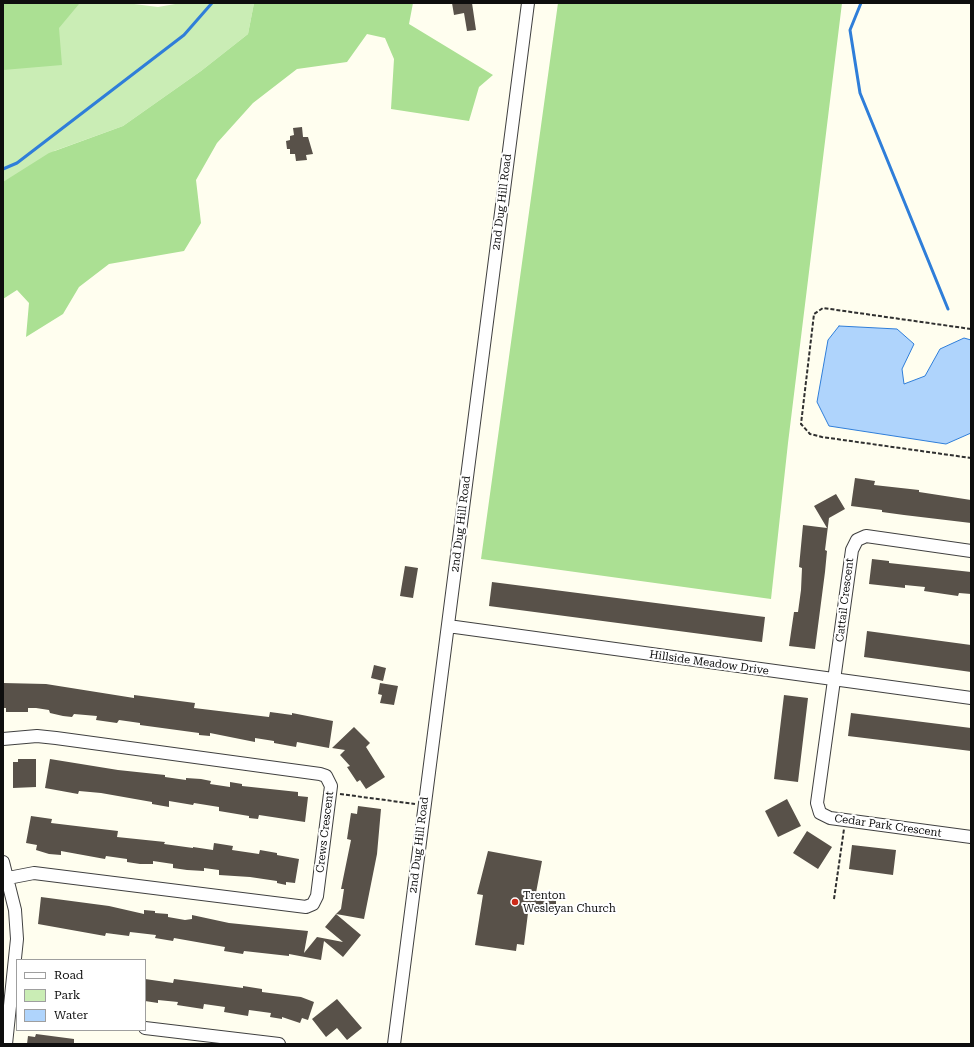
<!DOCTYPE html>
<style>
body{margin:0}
#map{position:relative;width:974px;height:1047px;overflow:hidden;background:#fffeef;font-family:"Roboto Serif",serif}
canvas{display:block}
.frame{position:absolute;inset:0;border:4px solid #0e0e0e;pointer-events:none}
.legend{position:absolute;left:16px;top:959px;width:130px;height:72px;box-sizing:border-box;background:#fff;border:1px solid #9f9f9f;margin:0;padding:5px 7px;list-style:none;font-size:12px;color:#0e0e0e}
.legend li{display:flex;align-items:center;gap:8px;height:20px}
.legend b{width:20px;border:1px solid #9f9f9f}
</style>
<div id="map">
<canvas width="974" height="1047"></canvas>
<div class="frame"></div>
<ul class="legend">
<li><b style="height:5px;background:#fff"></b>Road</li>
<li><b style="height:11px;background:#caedb5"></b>Park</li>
<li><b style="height:11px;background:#afd4fc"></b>Water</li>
</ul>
</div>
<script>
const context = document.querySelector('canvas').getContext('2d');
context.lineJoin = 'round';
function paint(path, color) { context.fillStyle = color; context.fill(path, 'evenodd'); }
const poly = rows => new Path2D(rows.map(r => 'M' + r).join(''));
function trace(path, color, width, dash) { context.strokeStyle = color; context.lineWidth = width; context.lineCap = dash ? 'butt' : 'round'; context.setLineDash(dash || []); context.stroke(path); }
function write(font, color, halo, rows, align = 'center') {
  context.font = font + ' "Roboto Serif",serif'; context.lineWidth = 4; context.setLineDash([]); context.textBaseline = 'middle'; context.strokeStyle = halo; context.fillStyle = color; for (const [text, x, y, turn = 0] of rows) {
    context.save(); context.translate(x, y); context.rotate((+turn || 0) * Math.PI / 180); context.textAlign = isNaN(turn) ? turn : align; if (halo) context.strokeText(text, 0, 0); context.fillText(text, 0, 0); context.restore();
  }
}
paint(poly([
 [3,3,126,3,158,7,181,3,254,3,248,34,201,71,123,126,54,151,3,292]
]), '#caedb5');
paint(poly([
 [3,3,84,3,79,4,59,28,62,65,3,70],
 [254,3,413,3,409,24,493,75,479,87,469,121,391,109,394,59,385,38,367,34,347,62,297,69,253,103,217,143,196,180,201,223,184,251,109,264,79,287,63,314,26,337,29,303,17,290,3,299,3,182,49,153,123,126,201,71,248,34],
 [558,3,842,3,788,443,771,599,481,559]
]), '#abe093');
const water = poly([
 [839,326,897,329,914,344,902,369,904,384,925,376,940,349,964,338,971,340,971,433,946,444,829,426,817,402,828,340,839,326]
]);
paint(water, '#afd4fc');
trace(water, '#2f7ed9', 1);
trace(poly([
 [861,3,850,30,860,93,948,309],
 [3,169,17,163,184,35,212,3]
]), '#2f7ed9', 3);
paint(poly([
 [452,3,472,3,476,30,467,31,464,13,454,15],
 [302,127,303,137,308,137,313,154,306,155,307,160,296,161,295,154,290,154,290,149,287,149,286,141,290,140,290,136,294,135,293,128],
 [855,478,875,481,874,485,919,490,919,492,971,500,971,523,904,515,882,512,882,510,851,506],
 [836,494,845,509,829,518,825,550,827,551,825,572,815,649,789,646,794,612,798,612,801,590,802,568,799,567,803,525,827,528,814,506],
 [872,559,889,561,889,563,971,572,971,594,959,593,958,596,924,591,925,587,905,585,905,588,869,584],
 [405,566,418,568,413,598,400,596],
 [492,582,765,617,762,642,489,606],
 [867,631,971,645,971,672,864,657],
 [374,665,386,668,383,681,371,678],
 [3,683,46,684,134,698,134,695,195,703,194,708,269,717,270,712,292,715,292,713,333,721,329,748,297,742,296,747,274,743,274,741,255,738,255,742,210,733,210,736,199,735,199,733,140,725,140,723,119,720,117,723,96,720,97,716,74,714,72,717,63,716,50,713,49,710,36,708,28,708,28,712,6,712,6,708,3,708],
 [380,683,398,686,394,705,380,703,382,695,378,694],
 [784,695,808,698,798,782,774,779],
 [851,713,971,728,971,751,848,736],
 [354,727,370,743,366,747,385,777,366,789,360,780,357,782,347,767,350,766,340,755,345,750,332,748],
 [18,759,36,759,36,787,13,788,13,762,18,762],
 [50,759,118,770,165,775,165,777,186,780,186,778,201,779,211,781,210,784,230,787,230,782,242,784,242,786,298,792,298,796,308,797,305,822,259,815,258,819,249,818,249,816,219,811,219,807,194,803,193,805,169,801,169,807,152,804,152,802,101,793,79,791,78,794,45,788],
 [787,799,801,826,778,837,765,811],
 [358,806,381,809,377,854,364,919,336,914,341,909,344,889,341,889,351,840,347,839,351,813,357,814],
 [31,816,52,819,51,823,118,831,117,837,165,842,164,844,193,848,193,847,213,850,214,843,233,846,232,850,259,854,260,850,277,853,277,855,299,859,295,883,286,882,286,885,277,883,277,881,250,877,219,875,219,870,204,868,204,871,187,870,173,868,173,864,153,861,153,864,140,864,127,862,127,859,106,856,105,859,61,851,61,855,49,854,36,850,37,845,26,843],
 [807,831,832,847,818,869,793,853],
 [852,845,896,850,893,875,849,869],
 [488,851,542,861,535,898,556,901,556,908,529,905,524,945,517,944,516,951,475,945,483,895,477,894],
 [41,897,109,906,144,914,144,910,155,911,155,913,168,914,168,917,185,920,192,919,192,915,229,923,308,931,304,953,317,937,343,942,325,927,336,914,361,935,343,957,324,941,321,960,289,954,289,956,244,951,243,954,224,951,225,947,174,938,173,941,155,938,156,935,130,932,129,936,106,933,105,936,38,924],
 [145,979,173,983,174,979,243,988,243,986,262,989,262,992,301,997,314,1002,308,1020,302,1018,300,1023,282,1017,282,1019,270,1017,271,1013,249,1010,248,1016,224,1012,225,1007,204,1004,203,1009,177,1005,178,1002,158,1000,158,1003,145,1001],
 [337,999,362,1028,347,1040,337,1028,326,1037,312,1019],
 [36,1034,74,1039,74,1044,27,1044,28,1036,35,1037]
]), '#585149');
const minor = poly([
 [971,551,866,536,857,540,852,550,817,803,820,813,830,818,971,837],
 [448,626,971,698],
 [3,739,37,736,56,738,320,774,326,776,331,786,317,896,313,904,306,907,34,873,3,879],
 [3,862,15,910,17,939,6,1044],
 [145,1028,279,1044],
 [394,1044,528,3]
]);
trace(minor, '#414141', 14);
trace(poly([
 [971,329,823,308,814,314,801,424,810,434,822,437,971,458],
 [340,794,415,804],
 [834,899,844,829]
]), '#303030', 2, [4, 2]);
trace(minor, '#fff', 12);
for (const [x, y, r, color] of [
 [515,902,4,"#cb2a19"]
]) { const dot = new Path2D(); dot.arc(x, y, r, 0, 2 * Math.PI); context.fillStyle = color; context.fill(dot); trace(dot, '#fff', 1.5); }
write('11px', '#0e0e0e', '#fff', [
 ["2nd Dug Hill Road",502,202,-83],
 ["2nd Dug Hill Road",461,524,-83],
 ["Cattail Crescent",845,600,-83],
 ["Hillside Meadow Drive",709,663,8],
 ["Cedar Park Crescent",888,826,8],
 ["Crews Crescent",325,832,-83],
 ["2nd Dug Hill Road",419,845,-83]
]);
write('11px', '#0e0e0e', '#fff', [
 ["Trenton",523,896],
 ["Wesleyan Church",523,909]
], 'left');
</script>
